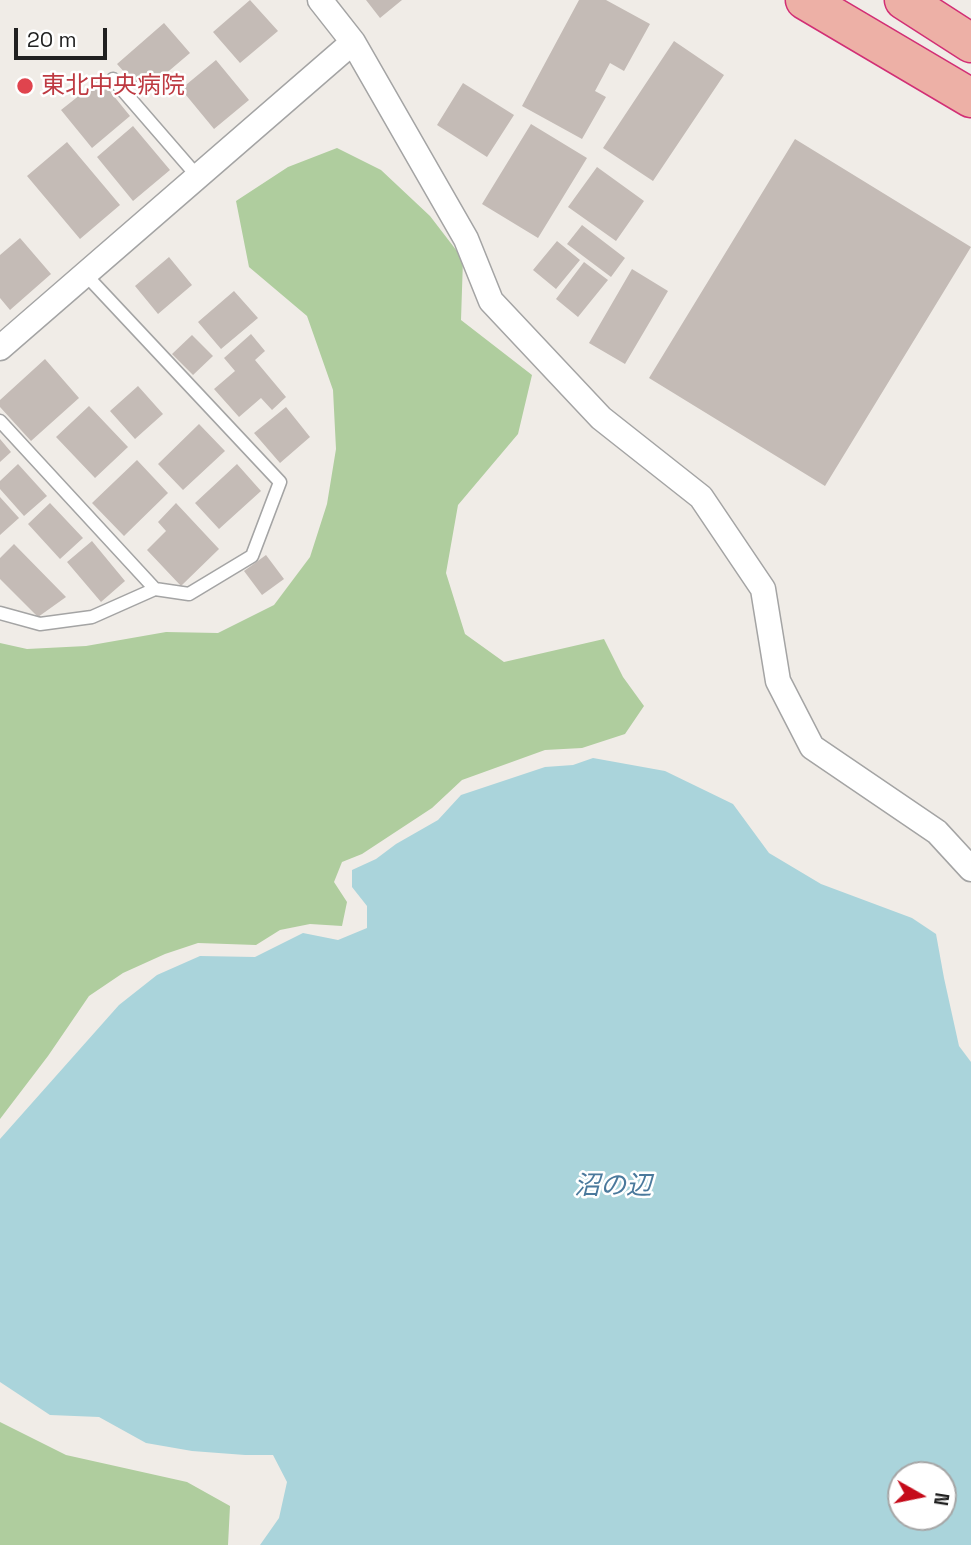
<!DOCTYPE html>
<meta charset="utf-8">
<style>
body{margin:0}
#map{position:relative;width:971px;height:1545px;overflow:hidden;background:#f0ece7;font-family:"Space Grotesk",sans-serif}
canvas{display:block}
.north{position:absolute;left:887px;top:1461px;width:70px;height:70px;box-sizing:border-box;background:#fff;border:2px solid #a6a6a6;border-radius:50%;rotate:99deg;font-size:19px;font-weight:700;line-height:28px;text-align:center;color:#202020}
.north::after{content:'';display:block;margin:auto;width:24px;height:32px;background:#c50b1a;clip-path:polygon(50% 0,100% 100%,50% 72%,0 100%)}
.scale{position:absolute;left:14px;top:28px;width:93px;height:32px;box-sizing:border-box;border:4px solid #202020;border-top:0;padding-left:9px;font-size:21px;line-height:24px;white-space:nowrap;color:#202020;-webkit-text-stroke:5px #fff;paint-order:stroke}
</style>
<div id="map">
<canvas width="971" height="1545"></canvas>
<div class="north">N</div>
<div class="scale">20 m</div>
</div>
<script>
const context = document.querySelector('canvas').getContext('2d');
context.lineJoin = 'round';
function paint(path, color) { context.fillStyle = color; context.fill(path, 'evenodd'); }
const poly = rows => new Path2D(rows.map(r => 'M' + r).join(''));
function trace(path, color, width, dash) { context.strokeStyle = color; context.lineWidth = width; context.lineCap = dash ? 'butt' : 'round'; context.setLineDash(dash || []); context.stroke(path); }
function write(font, color, halo, rows, align = 'center') {
  context.font = font + ' "Space Grotesk","Noto Sans JP",sans-serif'; context.lineWidth = 5; context.setLineDash([]); context.textBaseline = 'middle'; context.strokeStyle = halo; context.fillStyle = color; for (const [text, x, y, turn = 0] of rows) {
    context.save(); context.translate(x, y); context.rotate((+turn || 0) * Math.PI / 180); context.textAlign = isNaN(turn) ? turn : align; if (halo) context.strokeText(text, 0, 0); context.fillText(text, 0, 0); context.restore();
  }
}
paint(poly([
 [337,148,381,170,430,216,463,259,461,320,532,375,518,434,458,505,446,573,465,634,504,662,604,639,623,677,644,706,625,734,582,748,545,750,462,780,432,808,362,854,342,862,334,882,347,902,342,926,310,924,280,930,256,945,198,943,165,954,123,973,89,996,48,1056,0,1119,0,643,27,649,86,646,166,632,218,633,274,605,310,557,327,504,336,449,333,390,307,316,249,267,236,201,288,167],
 [0,1422,66,1455,187,1482,230,1506,228,1545,0,1545]
]), '#afcd9e');
paint(poly([
 [593,758,665,771,733,804,769,853,821,884,912,918,936,934,944,978,959,1046,971,1062,971,1545,260,1545,279,1518,287,1482,273,1455,245,1455,192,1451,146,1443,99,1417,50,1415,0,1382,0,1139,119,1005,157,975,200,956,255,957,303,933,338,940,367,928,367,906,352,887,352,870,376,859,396,844,438,820,461,795,545,767,573,765],
 [901,1475,943,1475,943,1517,901,1517]
]), '#aad4db');
paint(poly([
 [250,0,278,31,240,63,213,32],
 [366,0,402,0,380,18],
 [579,0,606,0,650,24,624,71,610,63,595,91,606,97,582,139,522,106],
 [164,23,190,53,143,93,117,64],
 [674,41,724,75,653,181,603,148],
 [216,60,249,100,214,129,181,89],
 [100,79,130,116,92,148,61,110],
 [463,83,514,115,487,157,437,125],
 [531,124,587,158,538,238,482,204],
 [133,126,170,170,133,201,97,157],
 [795,139,971,247,825,486,649,378],
 [67,142,120,205,80,239,27,176],
 [597,167,644,201,616,241,568,207],
 [582,225,625,258,611,277,567,244],
 [20,238,51,274,10,310,0,298,0,255],
 [557,241,580,260,556,289,533,270],
 [169,257,192,285,158,314,135,286],
 [584,262,608,280,578,317,556,299],
 [632,269,668,291,625,364,589,343],
 [234,291,258,318,221,349,198,322],
 [251,334,265,351,255,360,286,397,272,410,261,398,239,417,214,389,235,371,224,358],
 [192,335,213,356,193,375,172,354],
 [45,359,79,398,31,441,0,407,0,400],
 [138,386,163,414,135,439,110,411],
 [89,406,128,447,95,478,56,437],
 [286,407,310,437,280,463,254,433],
 [199,424,225,451,183,490,158,464],
 [0,439,11,452,0,462],
 [137,460,168,493,124,536,92,503],
 [18,464,47,496,24,516,0,489,0,481],
 [237,464,261,491,219,529,195,503],
 [0,497,19,518,0,535],
 [50,503,83,538,60,559,28,524],
 [176,503,219,549,181,586,147,550,166,531,158,522],
 [92,541,125,581,101,602,67,562],
 [14,544,66,597,38,617,0,579,0,558],
 [266,555,284,579,262,595,244,571]
]), '#c4bbb6');
const service = poly([
 [113,79,198,177],
 [0,421,155,589,189,594,252,556,280,482,85,274],
 [0,613,40,624,92,617,155,589]
]);
const minor = poly([
 [320,0,353,42,466,239,491,301,601,418,701,497,763,589,778,681,812,747,937,832,971,869],
 [0,348,353,42]
]);
const trunk = poly([
 [805,0,971,98],
 [904,0,971,43]
]);
trace(service, '#a4a4a4', 15);
trace(minor, '#a4a4a4', 27);
trace(trunk, '#d22f75', 41);
trace(service, '#fff', 12);
trace(minor, '#fff', 24);
trace(trunk, '#edb0a6', 38);
for (const [x, y, r, color] of [
 [25,86,9,"#e0444e"]
]) { const dot = new Path2D(); dot.arc(x, y, r, 0, 2 * Math.PI); context.fillStyle = color; context.fill(dot); trace(dot, '#fff', 2.5); }
write('24px', '#be3a42', '#fff', [
 ["東北中央病院",41,86]
], 'left');
write('italic 26px', '#4a799c', '#fff', [
 ["沼の辺",613,1187]
]);
</script>
